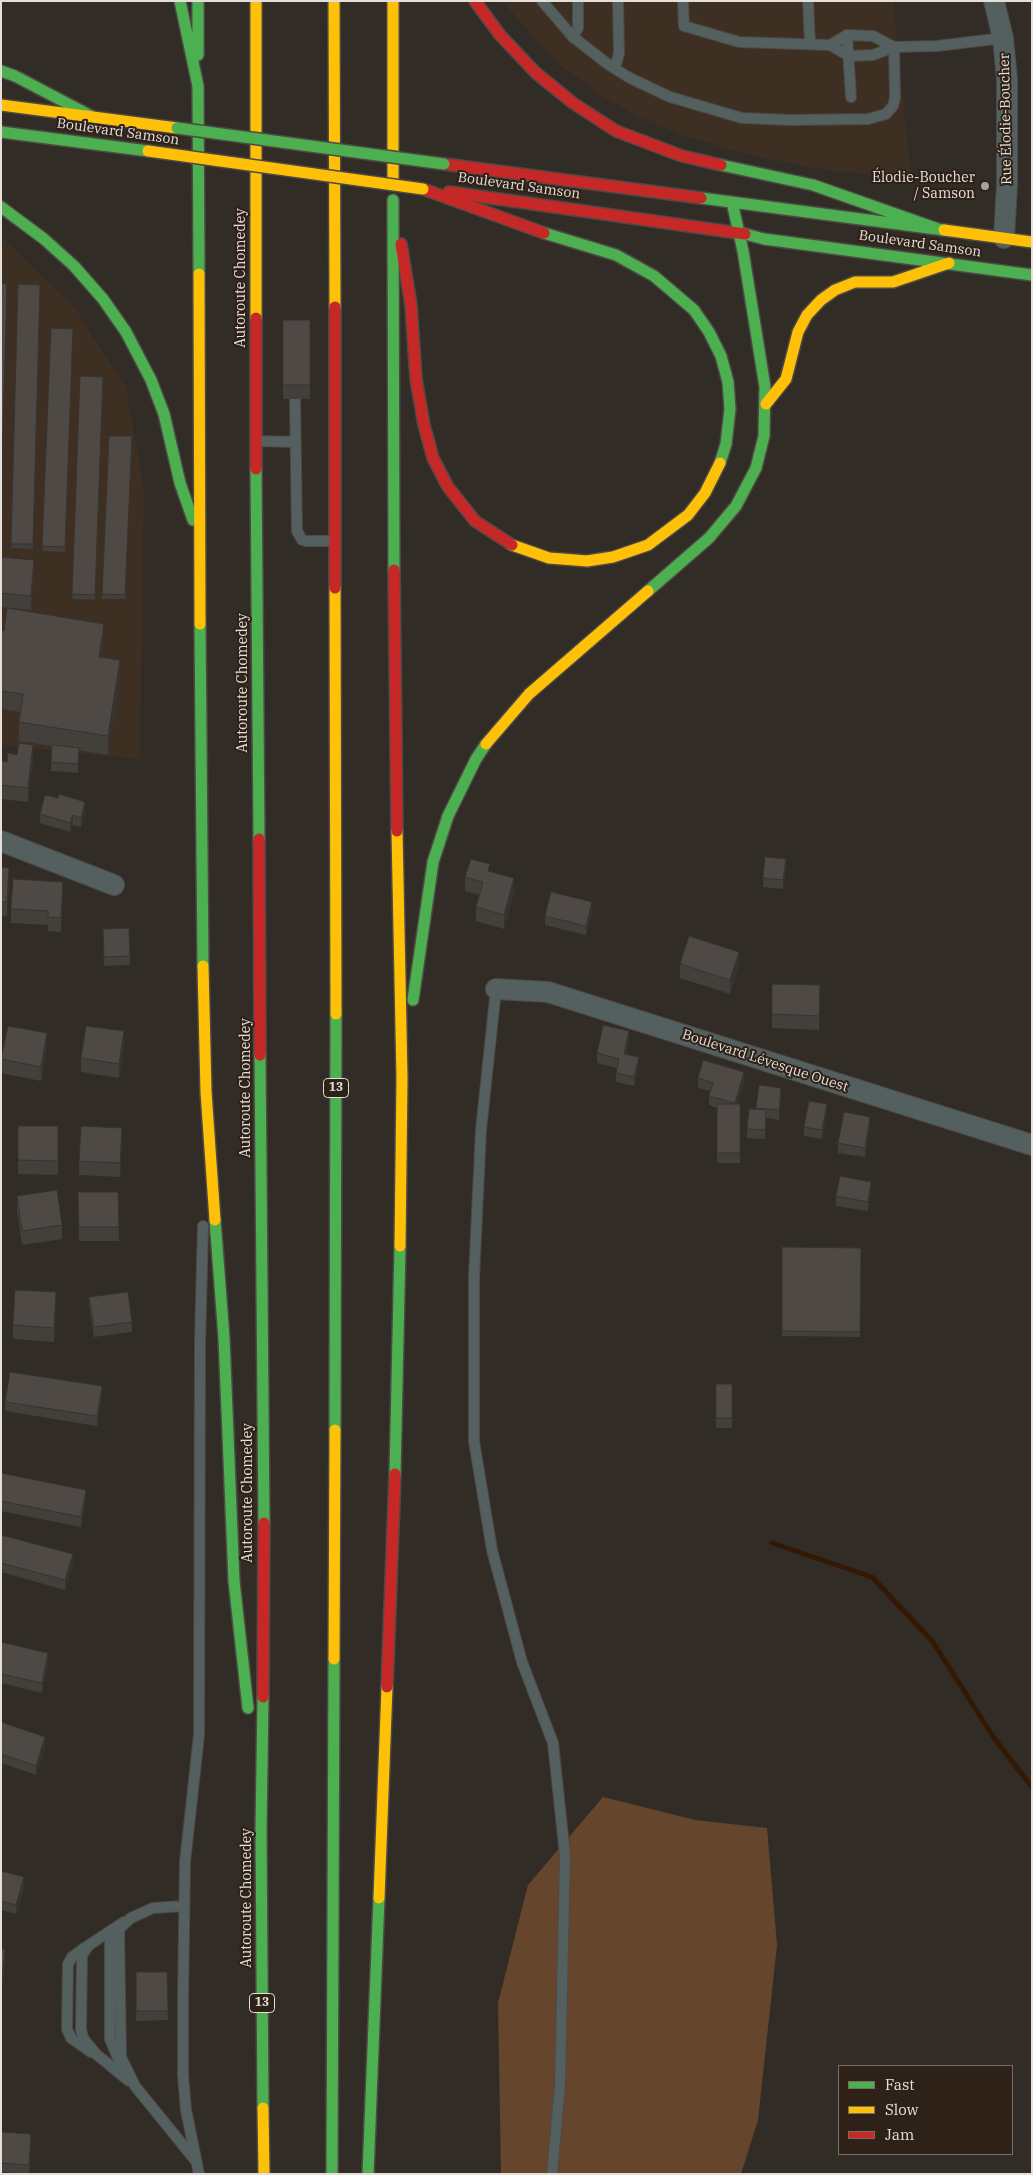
<!DOCTYPE html>
<meta charset="utf-8">
<style>
body{margin:0}
#map{position:relative;width:1033px;height:2175px;overflow:hidden;background:#322c27;font-family:"IBM Plex Serif",serif}
canvas{display:block}
.frame{position:absolute;inset:0;border:2px solid #e6dfd9;pointer-events:none}
.legend{position:absolute;left:838px;top:2065px;width:175px;height:90px;box-sizing:border-box;background:#2d2118;border:1px solid #776d65;margin:0;padding:6px 9px;list-style:none;font-size:15px;color:#e6dfd9}
.legend li{display:flex;align-items:center;gap:10px;height:25px}
.legend b{width:25px;border:1px solid #776d65}
</style>
<div id="map">
<canvas width="1033" height="2175"></canvas>
<div class="frame"></div>
<ul class="legend">
<li><b style="height:6px;background:#4caf50"></b>Fast</li>
<li><b style="height:6px;background:#ffc107"></b>Slow</li>
<li><b style="height:6px;background:#c62828"></b>Jam</li>
</ul>
</div>
<script>
const context = document.querySelector('canvas').getContext('2d');
context.lineJoin = 'round';
function paint(path, color) { context.fillStyle = color; context.fill(path, 'evenodd'); }
const poly = rows => new Path2D(rows.map(r => 'M' + r).join(''));
function trace(path, color, width, dash) { context.strokeStyle = color; context.lineWidth = width; context.lineCap = dash ? 'butt' : 'round'; context.setLineDash(dash || []); context.stroke(path); }
function write(font, color, halo, rows, align = 'center') {
  context.font = font + ' "IBM Plex Serif",serif'; context.lineWidth = 4; context.setLineDash([]); context.textBaseline = 'middle'; context.strokeStyle = halo; context.fillStyle = color; for (const [text, x, y, turn = 0] of rows) {
    context.save(); context.translate(x, y); context.rotate((+turn || 0) * Math.PI / 180); context.textAlign = isNaN(turn) ? turn : align; if (halo) context.strokeText(text, 0, 0); context.fillText(text, 0, 0); context.restore();
  }
}
paint(poly([
 [502,1,893,1,911,176,836,172,759,157,684,136,637,116,606,98,559,65],
 [1,236,75,308,126,388,144,490,140,759,1,745]
]), '#3e2f23');
paint(poly([
 [603,1797,695,1820,767,1828,777,1945,758,2120,741,2174,501,2174,498,2003,528,1885]
]), '#65462c');
trace(poly([
 [772,1543,872,1577,933,1642,994,1738,1032,1787]
]), '#331804', 5);
const lane = poly([
 [542,1,573,37,609,65,630,78,670,97,742,118,791,120,868,119,886,114,893,106,895,98,894,47],
 [683,1,684,26,739,42,830,45,849,56,873,55,894,47,937,46,1003,38],
 [808,1,810,44],
 [847,35,851,97],
 [573,37,578,28,578,1],
 [830,45,847,35,873,36,894,47],
 [615,68,619,53,618,1],
 [295,399,297,531,302,540,306,541,334,541],
 [257,441,296,442],
 [496,989,481,1130,474,1277,474,1441,492,1550,522,1662,553,1743,565,1855,560,2085,552,2174],
 [184,1906,153,1908,131,1918,121,1927,119,1932,121,2057,135,2086,195,2160],
 [124,1922,89,1945,82,1955,81,2029,83,2038,96,2054,129,2081],
 [118,1927,110,1939,110,2039,120,2063],
 [86,1947,72,1957,68,1964,67,2029,71,2038,91,2052],
 [199,2174,186,2110,183,2075,183,2000,185,1862,199,1735,200,1342,203,1226]
]);
const street = poly([
 [994,1,1003,38,1007,79,1007,184,1004,238],
 [1,841,114,885],
 [496,989,548,992,1032,1145]
]);
const fast = poly([
 [180,1,198,86,199,274],
 [198,1,198,55],
 [1,71,15,76,93,117],
 [1,132,148,151],
 [721,165,813,185,941,230],
 [701,198,944,230],
 [393,200,394,570],
 [1,207,44,239,74,266,103,299,126,332,151,380,164,414,180,483,193,520],
 [544,233,616,255,654,276,694,310,709,332,721,356,728,382,730,409,726,444,720,463],
 [745,234,764,239,1032,275],
 [256,469,259,839],
 [648,591,709,538,736,506,756,468,764,436,765,387,743,251,732,202],
 [200,624,203,966],
 [413,1000,433,862,448,816,476,759,486,744],
 [260,1055,264,1523],
 [215,1220,224,1338,234,1581,248,1708],
 [335,1430,336,1014],
 [395,1474,400,1246],
 [263,1697,261,1831,263,2108],
 [332,2174,334,1659],
 [368,2174,379,1898]
]);
const slow = poly([
 [256,1,256,318],
 [334,1,335,307],
 [393,1,393,179],
 [1,105,177,128],
 [944,230,1032,242],
 [199,274,200,624],
 [766,404,786,379,798,332,807,315,821,300,835,290,855,282,893,282,949,263],
 [512,545,549,558,587,561,613,557,648,545,688,515,705,493,720,463],
 [335,588,336,1014],
 [486,744,529,694,648,591],
 [397,831,402,1078,400,1246],
 [203,966,206,1092,215,1220],
 [334,1659,335,1430],
 [379,1898,387,1687],
 [263,2108,264,2174]
]);
const jam = poly([
 [475,1,500,35,536,73,573,103,616,131,682,156,721,165],
 [444,164,701,198],
 [423,189,544,233],
 [449,192,745,234],
 [401,244,411,305,416,379,424,425,433,458,448,487,475,521,512,545],
 [335,307,335,588],
 [256,318,256,469],
 [394,570,397,831],
 [259,839,260,1055],
 [387,1687,395,1474],
 [263,1697,264,1523]
]);
trace(lane, '#4e4944', 12);
trace(street, '#4e4944', 22);
trace(fast, '#4e4944', 14);
trace(slow, '#4e4944', 14);
trace(jam, '#4e4944', 14);
trace(lane, '#545f5f', 10);
trace(street, '#545f5f', 20);
trace(fast, '#4caf50', 11);
trace(slow, '#ffc107', 11);
trace(jam, '#c62828', 11);
const fastBridge = poly([
 [177,128,444,164]
]);
const slowBridge = poly([
 [148,151,423,189]
]);
trace(fastBridge, '#4e4944', 14, []);
trace(slowBridge, '#4e4944', 14, []);
trace(fastBridge, '#4caf50', 11);
trace(slowBridge, '#ffc107', 11);
paint(poly([
 [18,284,40,285,33,549,11,548],
 [283,320,310,320,310,399,283,399],
 [51,328,73,329,65,552,42,551],
 [80,376,103,377,95,600,72,599],
 [109,436,132,436,125,599,102,599],
 [1,557,34,574,31,610,1,607],
 [1,630,104,642,101,657,120,679,108,755,79,750,78,773,51,771,52,746,19,741,19,722,21,712,1,709],
 [17,755,33,759,28,802,1,799,1,761,7,762],
 [85,812,81,827,73,825,70,832,40,823,40,814],
 [1,867,9,882,7,916,1,916],
 [786,868,783,889,763,887,763,878],
 [490,871,514,892,504,929,476,921,476,907,480,895,465,891,465,877],
 [63,896,61,932,48,931,48,925,11,923,11,909],
 [592,912,586,935,545,925,545,916],
 [103,929,130,956,130,965,104,966],
 [680,964,739,966,730,994,680,978],
 [820,999,819,1030,772,1028,772,1014],
 [629,1040,626,1054,639,1067,634,1086,616,1082,616,1073,617,1068,597,1063,597,1053],
 [124,1045,119,1078,81,1072,81,1058],
 [47,1047,41,1081,1,1073,1,1059],
 [698,1078,744,1082,737,1104,740,1104,740,1163,717,1163,717,1108,709,1105,709,1096,710,1091,698,1088],
 [759,1085,781,1098,779,1120,766,1118,765,1139,747,1138,747,1129,756,1109],
 [827,1113,822,1139,804,1136,804,1127],
 [18,1126,58,1126,58,1175,18,1174],
 [870,1126,865,1157,838,1153,838,1143],
 [122,1142,120,1177,79,1175,79,1161],
 [871,1191,868,1211,836,1206,836,1196],
 [78,1192,118,1192,119,1241,79,1241],
 [17,1196,62,1225,62,1239,22,1245,17,1210],
 [782,1247,861,1248,860,1337,782,1336],
 [89,1297,132,1322,132,1332,94,1337,89,1306],
 [56,1306,54,1342,13,1339,13,1325],
 [716,1384,732,1384,732,1428,716,1428],
 [102,1395,97,1426,5,1411,5,1402],
 [1,1473,86,1499,81,1527,1,1511],
 [1,1535,73,1564,65,1590,1,1572],
 [1,1642,48,1663,42,1693,1,1683],
 [1,1722,45,1747,36,1775,1,1763],
 [1,1871,24,1887,16,1914,1,1910],
 [1,1949,5,1959,2,1989,1,1989],
 [136,1972,167,1972,168,2020,136,2021],
 [1,2132,31,2144,29,2174,1,2172]
]), '#433f3b');
paint(poly([
 [34,560,34,574,31,610,31,596],
 [104,624,104,642,99,675,99,657],
 [120,660,120,679,108,755,108,736],
 [33,745,33,759,28,802,28,788],
 [85,802,85,812,81,827,81,818],
 [73,815,73,825,70,832,70,823],
 [786,859,786,868,783,889,783,880],
 [9,868,9,882,7,916,7,902],
 [514,878,514,892,504,929,504,915],
 [63,882,63,896,61,932,61,918],
 [592,902,592,912,586,935,586,926],
 [739,952,739,966,730,994,730,980],
 [124,1031,124,1045,119,1078,119,1064],
 [629,1031,629,1040,624,1063,624,1054],
 [47,1033,47,1047,41,1081,41,1067],
 [639,1057,639,1067,634,1086,634,1077],
 [744,1072,744,1082,735,1113,735,1103],
 [781,1088,781,1098,779,1120,779,1110],
 [827,1104,827,1113,822,1139,822,1130],
 [870,1117,870,1126,865,1157,865,1148],
 [122,1128,122,1142,120,1177,120,1163],
 [871,1182,871,1191,868,1211,868,1202],
 [56,1292,56,1306,54,1342,54,1328],
 [102,1386,102,1395,97,1426,97,1416],
 [86,1490,86,1499,81,1527,81,1517],
 [73,1554,73,1564,65,1590,65,1580],
 [48,1653,48,1663,42,1693,42,1683],
 [45,1737,45,1747,36,1775,36,1766],
 [24,1877,24,1887,16,1914,16,1905],
 [5,1949,5,1959,2,1989,2,1980],
 [31,2134,31,2144,29,2174,29,2165]
]), '#373330');
const building = poly([
 [1,283,7,284,1,506,1,283],
 [18,284,40,285,33,544,11,544,18,284],
 [283,320,310,320,310,385,283,385,283,320],
 [51,328,73,329,65,547,42,546,51,328],
 [80,376,103,377,95,595,72,594,80,376],
 [109,436,132,436,125,595,102,594,109,436],
 [1,557,34,560,31,596,1,593,1,557],
 [7,608,104,624,99,657,120,660,108,736,19,722,23,694,1,691,1,630,4,631,7,608],
 [19,743,33,745,28,788,1,785,1,761,7,762,8,753,17,755,19,743],
 [52,745,79,748,78,764,51,762,52,745],
 [59,794,85,802,81,818,73,815,70,823,40,814,45,795,58,798,59,794],
 [765,857,786,859,783,880,763,878,765,857],
 [471,859,490,864,488,871,514,878,504,915,476,907,483,882,465,877,471,859],
 [1,867,9,868,7,902,1,902,1,867],
 [13,879,63,882,61,918,48,917,48,911,11,909,13,879],
 [551,892,592,902,586,926,545,916,551,892],
 [129,928,130,956,104,957,103,929,129,928],
 [689,936,739,952,730,980,680,964,689,936],
 [772,984,820,985,819,1016,772,1014,772,984],
 [603,1025,629,1031,624,1054,639,1057,634,1077,616,1073,619,1059,597,1053,603,1025],
 [8,1026,47,1033,41,1067,1,1059,8,1026],
 [86,1026,124,1031,119,1064,81,1058,86,1026],
 [703,1060,744,1072,735,1103,709,1096,713,1083,698,1078,703,1060],
 [759,1085,781,1088,779,1110,756,1108,759,1085],
 [809,1101,827,1104,822,1130,804,1127,809,1101],
 [717,1104,740,1104,740,1153,717,1153,717,1104],
 [749,1109,766,1110,765,1130,747,1129,749,1109],
 [844,1112,870,1117,865,1148,838,1143,844,1112],
 [18,1126,58,1126,58,1161,18,1160,18,1126],
 [81,1126,122,1128,120,1163,79,1161,81,1126],
 [840,1176,871,1182,868,1202,836,1196,840,1176],
 [57,1190,62,1225,22,1231,17,1196,57,1190],
 [78,1192,118,1192,119,1227,79,1227,78,1192],
 [782,1247,861,1248,860,1332,782,1331,782,1247],
 [15,1290,56,1292,54,1328,13,1325,15,1290],
 [128,1292,132,1322,94,1327,89,1297,128,1292],
 [10,1372,102,1386,97,1416,5,1402,10,1372],
 [716,1384,732,1384,732,1418,716,1418,716,1384],
 [1,1473,86,1490,81,1517,1,1501,1,1473],
 [1,1535,73,1554,65,1580,1,1563,1,1535],
 [1,1642,48,1653,42,1683,1,1674,1,1642],
 [1,1722,45,1737,36,1766,1,1754,1,1722],
 [1,1871,24,1877,16,1905,1,1901,1,1871],
 [1,1949,5,1949,2,1980,1,1980,1,1949],
 [136,1972,167,1972,168,2011,136,2011,136,1972],
 [1,2132,31,2134,29,2165,1,2163,1,2132]
]);
paint(building, '#4e4945');
trace(building, '#373330', 1);
for (const [x, y, r, color] of [
 [985,186,5,"#a7a09b"]
]) { const dot = new Path2D(); dot.arc(x, y, r, 0, 2 * Math.PI); context.fillStyle = color; context.fill(dot); trace(dot, '#2d2118', 2); }
for (const [x, y, w] of [
 [336,1088,25],
 [262,2003,25]
]) { const box = new Path2D(); box.roundRect(x - w / 2, y - 9.5, w, 19, 4); context.fillStyle = '#2d2118'; context.fill(box); trace(box, '#e6dfd9', 1); }
write('bold 12px', '#e6dfd9', null, [
 ["13",336,1088],
 ["13",262,2003]
]);
write('14px', '#e6dfd9', '#2d2118', [
 ["Rue Élodie-Boucher",1006,119,-91],
 ["Boulevard Samson",118,132,8],
 ["Boulevard Samson",519,186,8],
 ["Boulevard Samson",920,244,8],
 ["Autoroute Chomedey",241,278,-90],
 ["Autoroute Chomedey",243,683,-90],
 ["Boulevard Lévesque Ouest",765,1061,18],
 ["Autoroute Chomedey",246,1088,-90],
 ["Autoroute Chomedey",248,1493,-90],
 ["Autoroute Chomedey",247,1898,-90]
]);
write('14px', '#e6dfd9', '#2d2118', [
 ["Élodie-Boucher",975,178],
 ["/ Samson",975,194]
], 'right');
</script>
